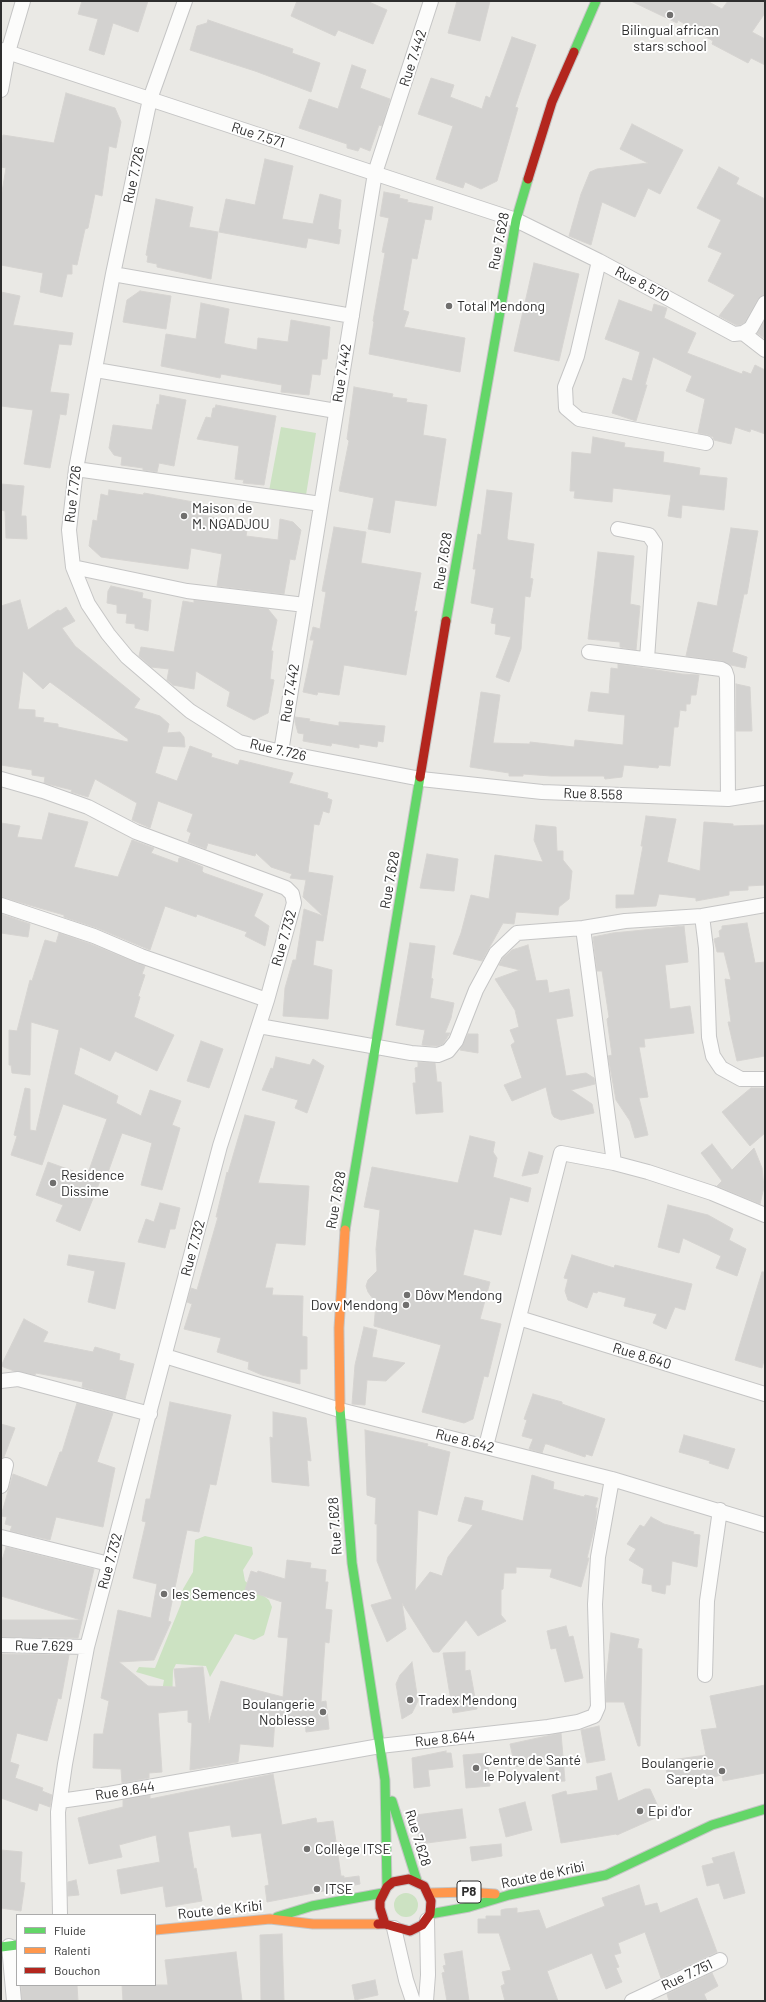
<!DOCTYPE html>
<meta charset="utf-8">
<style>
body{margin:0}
#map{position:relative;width:766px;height:2002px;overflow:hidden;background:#eae9e5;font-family:Barlow,sans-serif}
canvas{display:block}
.frame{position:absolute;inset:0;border:2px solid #2e2e2e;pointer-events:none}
.legend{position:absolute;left:16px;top:1914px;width:140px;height:72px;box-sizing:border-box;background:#fff;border:1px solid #ababab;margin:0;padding:5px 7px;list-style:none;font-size:12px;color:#2e2e2e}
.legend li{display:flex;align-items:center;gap:8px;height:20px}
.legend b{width:20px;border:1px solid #ababab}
</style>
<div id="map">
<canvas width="766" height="2002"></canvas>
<div class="frame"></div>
<ul class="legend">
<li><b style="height:5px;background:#63d668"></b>Fluide</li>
<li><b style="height:5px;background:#ff974d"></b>Ralenti</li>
<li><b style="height:5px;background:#b3261e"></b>Bouchon</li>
</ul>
</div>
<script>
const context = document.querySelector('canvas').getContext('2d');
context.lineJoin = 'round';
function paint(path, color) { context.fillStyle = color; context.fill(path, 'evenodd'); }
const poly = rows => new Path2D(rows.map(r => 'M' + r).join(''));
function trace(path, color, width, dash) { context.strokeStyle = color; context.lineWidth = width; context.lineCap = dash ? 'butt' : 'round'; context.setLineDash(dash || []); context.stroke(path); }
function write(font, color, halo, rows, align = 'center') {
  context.font = font + ' Barlow,sans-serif'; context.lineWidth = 4; context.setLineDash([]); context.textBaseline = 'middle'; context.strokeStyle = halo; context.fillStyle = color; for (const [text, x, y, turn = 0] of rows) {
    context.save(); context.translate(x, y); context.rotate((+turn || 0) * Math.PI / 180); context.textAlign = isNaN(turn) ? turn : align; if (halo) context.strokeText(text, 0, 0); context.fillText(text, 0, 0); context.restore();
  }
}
paint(poly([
 [281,427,316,433,306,495,269,491],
 [205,1536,252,1547,253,1554,243,1570,245,1581,269,1600,272,1607,264,1635,254,1640,235,1634,210,1677,206,1666,176,1664,173,1670,172,1705,159,1707,164,1680,136,1672,139,1667,155,1668,181,1604,183,1589,193,1572,195,1540],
 '394 1905a12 12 0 1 1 24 0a12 12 0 1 1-24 0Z'
]), '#cce2c2');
const building = poly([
 [82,1,148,1,138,32,113,23,104,55,89,50,98,19,78,14,82,1],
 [297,1,367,1,387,10,373,44,338,30,335,36,291,16,297,1],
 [457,1,490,1,480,41,448,33,457,1],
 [631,1,707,1,722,9,728,1,765,1,765,13,752,32,765,39,765,65,751,58,748,63,712,44,713,41,678,20,677,23,631,1],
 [208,20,293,49,292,53,320,63,311,92,255,71,190,50,197,26,207,23,208,20],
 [512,37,536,45,515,107,518,108,497,181,481,189,465,182,463,188,436,179,453,126,418,114,431,78,454,85,450,97,482,109,486,96,490,98,512,37],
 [352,65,366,70,360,88,390,99,382,126,379,125,370,151,360,147,358,151,347,148,347,144,299,128,309,99,338,109,352,65],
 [66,93,115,108,121,122,116,148,109,146,102,196,95,194,88,228,85,229,77,265,72,264,72,274,67,274,62,297,40,292,43,273,1,265,1,198,6,168,1,167,1,151,3,135,54,143,66,93],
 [632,124,683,150,660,194,648,188,635,217,602,202,591,245,569,236,581,194,590,172,597,169,648,163,620,149,632,124],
 [265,159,293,166,282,219,313,224,320,194,341,200,338,229,341,230,339,244,308,238,306,248,219,232,226,199,255,205,265,159],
 [719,167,739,178,736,184,765,199,765,295,758,299,745,322,740,325,736,325,719,316,735,295,708,281,722,253,708,247,721,220,697,208,719,167],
 [384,192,400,195,399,198,408,200,407,202,433,207,431,220,425,219,417,259,412,258,403,310,409,312,404,327,465,338,460,372,369,354,374,322,373,321,385,253,382,252,389,218,380,216,384,192],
 [156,199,193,207,189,227,218,232,211,279,157,267,157,264,147,262,148,256,146,255,156,199],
 [534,263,579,274,559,361,514,351,534,263],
 [140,291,171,296,166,329,123,322,127,300,140,291],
 [1,292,20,296,13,325,73,333,71,345,59,344,50,392,69,394,66,415,60,414,50,468,24,464,33,410,1,406,1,292],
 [619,300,652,312,654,304,667,308,664,318,696,333,687,353,742,374,743,371,751,374,755,365,765,370,765,434,751,429,750,432,735,427,731,444,714,440,713,437,708,435,698,433,705,399,686,391,692,376,653,357,645,385,647,385,636,421,612,413,623,378,632,381,640,352,605,339,619,300],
 [201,303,229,309,224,343,226,344,257,350,258,338,288,342,291,320,330,327,327,359,322,359,320,375,312,374,309,395,281,392,282,385,221,374,220,378,161,366,166,334,196,339,201,303],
 [765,320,765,339,757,333,765,320],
 [354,387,393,394,392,397,407,399,406,402,427,405,423,435,446,439,436,506,395,500,390,533,368,529,374,498,339,491,349,441,347,439,354,387],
 [160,395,186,400,174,466,159,463,157,472,143,470,143,468,121,465,122,457,114,455,109,448,113,425,152,430,157,404,159,405,160,395],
 [216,405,276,416,264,485,243,483,244,480,235,479,239,446,197,439,206,417,211,418,213,408,215,408,216,405],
 [593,437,625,443,624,447,664,452,663,462,700,468,699,475,727,478,724,510,682,505,681,518,668,516,671,495,613,488,612,502,574,498,575,491,570,491,572,452,591,454,593,437],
 [1,484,24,486,21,516,26,516,27,539,6,538,5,511,1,510,1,484],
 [109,490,143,495,144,493,199,503,197,514,248,524,246,536,278,540,280,519,293,522,301,530,295,560,290,559,284,594,217,586,222,554,191,548,188,569,101,557,89,546,93,520,97,521,101,494,108,496,109,490],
 [487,490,512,493,507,538,508,540,534,544,530,578,533,579,530,597,525,596,521,649,509,682,496,677,511,637,495,634,496,624,491,623,494,608,471,603,476,569,473,569,478,534,481,535,487,490],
 [334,527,366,532,361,563,421,573,414,612,417,611,406,675,344,665,339,695,318,692,317,695,303,692,314,640,310,640,313,627,320,629,326,592,322,591,334,527],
 [731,528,758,531,747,594,744,594,732,652,747,657,745,668,731,665,722,661,686,656,698,602,717,606,731,528],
 [598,552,634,556,630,604,640,606,636,650,620,647,620,642,588,639,598,552],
 [111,586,143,593,142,598,151,600,148,631,135,628,135,624,126,623,127,614,117,613,117,605,107,603,108,591,111,586],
 [20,600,28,630,58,610,60,611,66,607,75,621,62,628,75,646,140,699,134,708,160,716,169,724,167,733,180,732,184,737,185,747,163,746,155,773,177,781,190,746,212,754,211,757,238,765,240,760,293,773,289,783,328,793,327,798,332,800,329,813,323,811,319,825,314,824,308,872,333,876,323,941,316,940,313,965,332,970,328,1019,283,1016,285,988,293,960,296,960,304,909,323,916,303,897,306,880,290,878,292,874,271,867,256,853,255,856,208,843,206,849,188,842,191,833,187,831,193,814,158,801,150,828,132,820,137,803,95,779,88,797,71,792,72,790,44,783,45,777,32,775,32,770,1,765,1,606,20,600],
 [23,671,43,689,50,682,128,739,128,742,58,727,58,724,43,722,44,718,35,717,35,710,18,709,23,671],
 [194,600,268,609,277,620,271,651,273,651,270,679,274,680,268,713,254,720,227,706,230,692,196,671,194,689,173,685,167,680,169,669,151,667,139,656,141,647,174,652,183,601,194,603,194,600],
 [618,664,682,674,699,675,696,695,691,695,690,704,686,704,686,711,680,710,678,727,674,727,670,766,659,765,658,768,624,765,622,777,605,779,604,776,551,776,523,774,523,776,509,776,509,773,470,767,481,692,500,695,493,743,530,744,530,742,574,747,575,740,623,745,625,715,588,711,591,692,609,694,611,668,618,669,618,664],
 [736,684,750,687,752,731,736,731,736,684],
 [295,717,310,719,309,721,339,726,339,722,385,726,383,742,378,741,377,747,359,744,359,748,332,743,331,746,303,741,304,734,298,733,295,722,295,717],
 [49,813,88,822,74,867,118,877,132,840,154,848,151,853,178,863,179,858,182,858,203,867,202,871,204,873,263,894,254,916,269,926,265,946,245,936,247,932,197,914,196,917,165,906,150,950,97,928,64,917,64,915,1,897,1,823,20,826,17,837,42,840,49,813],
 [646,816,676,819,667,862,700,871,704,822,733,824,733,826,765,825,765,885,748,886,748,890,729,891,729,895,696,901,696,898,659,894,656,906,616,908,616,895,634,895,643,846,641,846,646,816],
 [536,825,556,827,557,851,563,851,563,860,572,871,569,899,559,907,558,915,516,912,514,924,503,923,482,961,453,954,461,933,471,895,489,899,495,855,543,862,534,840,536,825],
 [427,854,458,859,454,891,420,888,427,854],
 [1,914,30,924,28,937,1,933,1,914],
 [747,923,755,963,765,962,765,1056,737,1061,728,1022,731,1022,725,979,731,980,724,952,717,952,714,939,720,937,719,931,722,929,722,926,747,923],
 [684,926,688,962,665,965,670,1009,690,1006,694,1033,644,1039,645,1047,639,1047,648,1097,639,1098,648,1135,635,1138,630,1121,616,1100,608,1056,612,1055,607,1019,609,1017,602,971,597,971,593,937,613,933,684,926],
 [59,933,91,944,145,966,142,974,145,975,138,996,140,997,134,1017,174,1035,157,1071,115,1051,110,1061,80,1047,74,1074,118,1096,116,1103,141,1116,150,1090,181,1101,172,1125,180,1128,162,1190,141,1185,152,1143,122,1133,106,1178,102,1176,80,1231,56,1221,63,1205,36,1195,48,1162,87,1176,107,1119,63,1104,42,1165,11,1155,17,1136,14,1135,25,1088,30,1089,30,1130,36,1131,59,1030,31,1022,30,1075,12,1073,11,1065,9,1065,9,1030,17,1031,30,980,32,981,45,940,56,943,59,933],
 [410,943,435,946,431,978,433,979,430,998,454,1003,451,1018,445,1033,450,1033,443,1044,437,1046,422,1045,425,1030,396,1025,410,943],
 [528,945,536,981,547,980,549,993,569,989,573,1016,556,1019,566,1076,586,1073,594,1078,595,1084,571,1090,592,1104,594,1113,561,1120,554,1117,552,1114,546,1087,512,1101,504,1085,522,1078,511,1045,515,1042,510,1030,519,1027,515,1010,495,979,520,970,499,965,503,958,512,950,528,945],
 [468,1034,478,1034,478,1053,460,1050,468,1034],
 [201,1041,223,1049,209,1088,187,1081,201,1041],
 [276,1057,310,1065,313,1059,324,1066,307,1113,295,1108,298,1100,262,1090,271,1068,273,1069,276,1057],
 [418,1062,435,1063,437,1082,441,1082,443,1112,416,1114,413,1083,416,1083,415,1068,418,1067,418,1062],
 [751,1088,765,1088,765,1133,750,1146,722,1112,751,1088],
 [245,1115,275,1122,258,1183,309,1186,305,1245,276,1243,265,1288,273,1288,272,1295,303,1296,302,1336,307,1337,307,1369,300,1369,300,1384,262,1375,248,1369,249,1362,217,1352,221,1338,184,1329,192,1304,187,1302,191,1288,197,1290,218,1217,216,1217,227,1172,228,1173,245,1115],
 [470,1136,495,1142,493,1152,497,1158,493,1177,531,1188,528,1202,510,1197,501,1235,474,1229,463,1275,490,1282,480,1319,501,1324,488,1377,484,1376,473,1419,464,1423,422,1412,441,1345,374,1326,376,1303,368,1292,366,1286,368,1280,377,1271,376,1249,380,1210,364,1207,372,1167,458,1183,470,1136],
 [712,1144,732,1170,754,1148,762,1168,764,1187,760,1204,717,1186,722,1181,701,1153,712,1144],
 [529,1152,543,1156,538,1173,522,1176,529,1152],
 [160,1203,180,1208,175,1229,170,1229,165,1248,138,1242,146,1219,154,1222,160,1203],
 [668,1205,708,1215,733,1229,729,1240,746,1249,737,1276,716,1268,721,1256,683,1238,679,1253,658,1247,668,1205],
 [69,1255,125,1263,115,1309,88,1302,95,1271,67,1265,69,1255],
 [572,1255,614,1268,615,1265,692,1284,685,1310,675,1307,666,1329,653,1323,657,1314,624,1306,626,1298,598,1291,597,1293,593,1292,587,1308,568,1300,565,1291,568,1279,564,1278,572,1255],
 [762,1272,765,1272,765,1357,762,1368,735,1360,762,1272],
 [24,1319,48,1332,43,1342,93,1352,95,1347,120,1354,119,1360,134,1364,125,1399,82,1387,83,1382,36,1373,35,1375,14,1371,1,1366,24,1319],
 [364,1327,377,1330,372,1357,405,1363,386,1381,367,1380,365,1405,352,1404,355,1365,364,1327],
 [533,1394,562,1402,562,1404,605,1419,592,1456,586,1454,585,1457,547,1444,545,1444,542,1453,529,1449,533,1439,522,1436,527,1420,524,1419,533,1394],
 [170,1402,231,1415,216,1485,210,1484,199,1532,187,1530,168,1621,171,1622,154,1660,119,1662,148,1686,176,1687,174,1669,203,1667,209,1723,221,1681,283,1697,288,1638,278,1637,282,1602,245,1590,251,1571,257,1573,258,1571,285,1579,287,1560,311,1563,310,1568,326,1570,325,1582,328,1582,325,1609,332,1610,329,1643,325,1642,321,1702,326,1701,329,1729,306,1732,305,1720,275,1719,273,1747,240,1744,238,1762,190,1770,192,1723,188,1722,188,1710,158,1713,162,1772,149,1773,149,1778,122,1783,121,1769,93,1768,94,1734,103,1734,109,1701,101,1698,118,1610,151,1618,157,1584,133,1578,146,1522,142,1521,146,1499,150,1499,170,1402],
 [77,1403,113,1413,97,1462,115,1468,103,1527,56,1517,50,1540,10,1531,12,1526,5,1524,7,1517,1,1516,13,1474,47,1487,60,1452,62,1452,77,1403],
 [273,1412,306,1418,311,1461,307,1460,309,1486,272,1482,270,1437,273,1438,273,1412],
 [1,1424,15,1428,4,1457,1,1458,1,1424],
 [365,1430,428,1444,427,1446,450,1452,437,1515,418,1510,415,1591,430,1572,442,1576,448,1557,473,1525,458,1521,465,1497,483,1501,481,1510,523,1521,532,1475,554,1482,553,1489,584,1497,585,1495,598,1498,595,1508,597,1508,595,1526,587,1558,589,1558,581,1587,550,1577,552,1569,516,1567,516,1573,504,1573,503,1589,501,1590,501,1615,506,1621,478,1636,466,1620,439,1652,433,1652,402,1603,406,1629,387,1642,371,1605,392,1599,377,1561,377,1524,375,1524,376,1498,367,1495,365,1430],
 [684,1435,735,1449,728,1469,709,1463,710,1461,679,1452,684,1435],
 [651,1517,664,1524,694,1532,693,1534,700,1535,697,1567,672,1561,670,1585,666,1585,665,1594,652,1591,652,1585,642,1583,644,1569,629,1560,636,1549,627,1544,640,1525,644,1527,651,1517],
 [6,1547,94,1569,78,1638,1,1637,1,1620,81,1620,1,1596,1,1564,6,1547],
 [566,1626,569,1637,573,1636,583,1678,565,1682,556,1648,551,1649,547,1631,566,1626],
 [611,1633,639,1639,637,1648,642,1649,640,1746,638,1746,624,1702,606,1702,606,1682,611,1633],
 [465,1652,465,1671,470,1670,477,1709,453,1713,443,1653,465,1652],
 [1,1654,69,1655,61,1699,58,1698,47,1741,17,1733,10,1762,19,1765,15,1778,43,1788,42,1791,52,1795,50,1807,39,1803,37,1811,1,1798,1,1654],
 [412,1662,418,1701,412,1713,402,1719,396,1684,400,1675,412,1662],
 [765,1685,765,1773,723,1781,722,1775,676,1785,673,1772,667,1773,664,1761,706,1755,701,1730,717,1728,710,1696,765,1685],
 [599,1726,605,1760,587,1763,581,1730,599,1726],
 [561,1733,565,1781,551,1782,549,1759,515,1767,510,1744,561,1733],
 [446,1751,446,1753,451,1753,453,1767,428,1770,430,1786,414,1788,412,1758,446,1751],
 [487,1753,490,1786,466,1788,463,1755,487,1753],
 [611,1773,618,1801,645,1789,650,1789,662,1815,617,1835,616,1834,561,1843,552,1795,566,1791,567,1795,598,1790,596,1777,611,1773],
 [273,1774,282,1825,316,1818,317,1823,333,1821,341,1876,344,1876,344,1878,359,1876,360,1884,267,1902,265,1886,269,1885,261,1833,232,1837,230,1825,188,1832,194,1869,196,1868,202,1901,166,1907,163,1886,121,1894,117,1870,160,1862,156,1835,119,1845,122,1857,89,1864,78,1818,123,1807,123,1800,150,1795,150,1799,273,1774],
 [525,1802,532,1830,506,1837,499,1809,525,1802],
 [462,1809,466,1838,419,1844,416,1815,462,1809],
 [501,1844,502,1856,472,1861,470,1847,501,1844],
 [1,1850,22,1852,20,1882,25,1883,21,1911,1,1908,1,1850],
 [734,1852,745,1893,724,1899,719,1883,707,1886,702,1866,714,1863,712,1858,734,1852],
 [76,1880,79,1895,68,1896,68,1882,76,1880],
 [639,1885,645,1906,657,1903,660,1913,697,1898,717,1952,661,1978,645,1932,618,1943,621,1953,614,1955,619,1967,616,1968,622,1982,606,1989,592,1953,547,1971,558,2001,505,2001,501,1986,505,1984,502,1972,511,1970,499,1933,478,1933,478,1919,486,1919,486,1916,501,1916,501,1910,505,1909,517,1908,517,1913,539,1910,546,1929,605,1906,602,1898,639,1885],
 [282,1934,284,2000,261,2001,260,1935,282,1934],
 [462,1951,469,2001,447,2001,442,1973,445,1972,443,1966,446,1965,444,1954,462,1951],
 [236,1952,242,2001,123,2001,122,1985,168,1985,165,1960,236,1952],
 [712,1973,718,1986,704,1994,707,2001,669,2001,667,1994,712,1973],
 [375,1980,378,1995,355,2000,352,1985,375,1980],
 [21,1985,77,1985,78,2001,22,2001,21,1985]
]);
paint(building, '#d3d2d0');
trace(building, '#d6d4d1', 1);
const street = poly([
 [185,1,150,99,113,274,76,469,69,530,73,567,88,604,108,634,127,657,190,711,239,742,281,752,421,779,542,792,728,799,765,793],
 [1,50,516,220,599,261,734,334,743,333,765,350],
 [1,90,8,52,23,1],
 [599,261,577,356,565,387,566,408,579,419,706,443],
 [113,274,352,316],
 [743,333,751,328,765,303],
 [96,370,336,411],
 [76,469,321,504],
 [618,529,649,535,655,544,647,659],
 [73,567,187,591,305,605],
 [589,652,721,669,725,671,727,677,728,799],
 [281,752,375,173,431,1],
 [1,779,43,791,88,807,136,832,286,888,292,894,294,903,267,1000,220,1146,87,1647,65,1764,58,1812,60,1915],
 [1,905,94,936,141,956,267,1000],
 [702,916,706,948,709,1037,713,1056,721,1068,741,1079,765,1079],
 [583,928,614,1163],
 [259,1026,411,1053,438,1055,448,1051,456,1041,476,990,496,953,517,933,583,928,625,921,702,916,765,905],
 [519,1318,765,1394],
 [165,1356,340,1410,612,1479,765,1525],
 [1,1381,18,1379,150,1414],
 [486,1446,561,1153,614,1163,648,1172,712,1193,765,1215],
 [1,1486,6,1465],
 [1,1537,109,1564],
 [1,1645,87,1647],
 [705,1675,707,1601,720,1510],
 [60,1801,109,1794,380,1746,548,1727,578,1722,594,1716,598,1707,595,1604,598,1557,612,1479],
 [394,1928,406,1980,413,2001],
 [9,1946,14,2001],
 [426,2001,428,1975,427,1920],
 [632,2001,720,1960]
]);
const fast = poly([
 [574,52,596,1],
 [446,621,516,220,528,179],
 [345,1230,420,777],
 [340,1408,352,1563,385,1780,387,1887],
 [392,1801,417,1881],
 [430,1914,469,1907,509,1895,606,1875,712,1825,765,1809],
 [277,1917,312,1906,383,1893],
 [1,1947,17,1945]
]);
const slow = poly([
 [340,1408,339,1328,345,1230],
 [429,1893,467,1892,495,1894],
 [155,1930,270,1919,313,1924,378,1924]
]);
const jam = poly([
 [528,179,552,102,574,52],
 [420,777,446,621],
 [378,1924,385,1924,410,1931,422,1925,430,1914,431,1901,424,1886,409,1879,393,1882,387,1887,380,1901,380,1908,385,1924]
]);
trace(street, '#c5c5c5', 16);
trace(fast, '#c5c5c5', 11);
trace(slow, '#c5c5c5', 11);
trace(jam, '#c5c5c5', 11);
trace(street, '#fcfcfb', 14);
trace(fast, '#63d668', 9);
trace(slow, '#ff974d', 9);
trace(jam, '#b3261e', 9);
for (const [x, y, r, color] of [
 [670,15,4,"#706f6e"],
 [449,306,4,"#706f6e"],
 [184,516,4,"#706f6e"],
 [53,1183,4,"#706f6e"],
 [407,1295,4,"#706f6e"],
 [406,1305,4,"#706f6e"],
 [164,1594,4,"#706f6e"],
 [410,1700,4,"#706f6e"],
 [323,1712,4,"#706f6e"],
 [476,1768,4,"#706f6e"],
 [722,1771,4,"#706f6e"],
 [640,1811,4,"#706f6e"],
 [307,1849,4,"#706f6e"],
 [317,1889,4,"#706f6e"]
]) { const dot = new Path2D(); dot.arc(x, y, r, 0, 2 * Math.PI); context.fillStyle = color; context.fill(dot); trace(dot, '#fff', 1.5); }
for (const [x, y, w] of [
 [469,1892,24]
]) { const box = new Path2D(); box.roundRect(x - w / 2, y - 11, w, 22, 3); context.fillStyle = '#fff'; context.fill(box); trace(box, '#2e2e2e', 1); }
write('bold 13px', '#2e2e2e', null, [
 ["P8",469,1892]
]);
write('14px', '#2e2e2e', '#fff', [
 ["Bilingual african",670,30,"center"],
 ["stars school",670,46,"center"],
 ["Total Mendong",457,306],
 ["Maison de",192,508],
 ["M. NGADJOU",192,524],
 ["Residence",61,1175],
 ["Dissime",61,1191],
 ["Dôvv Mendong",415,1295],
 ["Dovv Mendong",398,1305,"right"],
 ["les Semences",172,1594],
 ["Tradex Mendong",418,1700],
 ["Boulangerie",315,1704,"right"],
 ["Noblesse",315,1720,"right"],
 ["Centre de Santé",484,1760],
 ["le Polyvalent",484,1776],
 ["Boulangerie",714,1763,"right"],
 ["Sarepta",714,1779,"right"],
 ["Epi d'or",648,1811],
 ["Collège ITSE",315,1849],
 ["ITSE",325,1889]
], 'left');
write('14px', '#2e2e2e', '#fff', [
 ["Rue 7.442",413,58,-72],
 ["Rue 7.571",258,135,18],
 ["Rue 7.726",134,175,-78],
 ["Rue 7.628",499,241,-79],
 ["Rue 8.570",642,284,28],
 ["Rue 7.442",342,373,-81],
 ["Rue 7.726",73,494,-83],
 ["Rue 7.628",443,561,-81],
 ["Rue 7.442",290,693,-81],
 ["Rue 7.726",278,750,13],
 ["Rue 8.558",593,794,2],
 ["Rue 7.628",390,880,-80],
 ["Rue 7.732",284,938,-74],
 ["Rue 7.628",336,1200,-80],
 ["Rue 7.732",193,1248,-75],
 ["Rue 8.640",642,1356,17],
 ["Rue 8.642",465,1441,14],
 ["Rue 7.628",335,1526,-94],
 ["Rue 7.732",110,1561,-75],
 ["Rue 7.629",44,1646,1],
 ["Rue 8.644",445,1739,-6],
 ["Rue 8.644",125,1791,-9],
 ["Rue 7.628",418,1838,73],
 ["Route de Kribi",543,1875,-12],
 ["Route de Kribi",220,1910,-6],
 ["Rue 7.751",687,1975,-25]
]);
</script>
